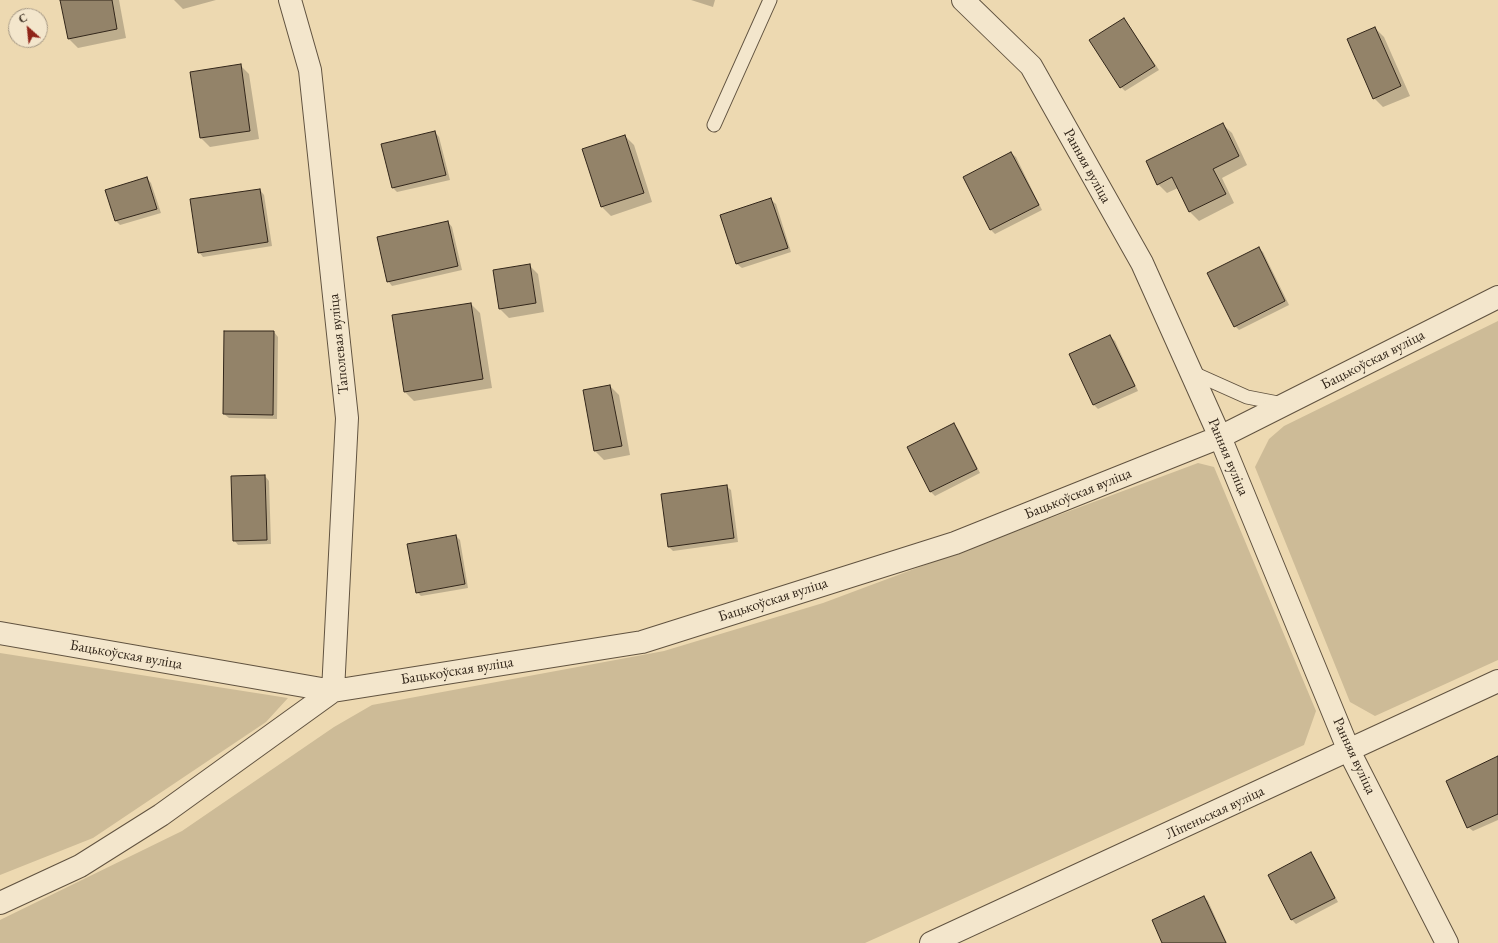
<!DOCTYPE html>
<meta charset="utf-8">
<style>
body{margin:0}
#map{position:relative;width:1498px;height:943px;overflow:hidden;background:#edd9b1;font-family:"EB Garamond",serif}
canvas{display:block}
.north{position:absolute;left:8px;top:8px;width:40px;height:40px;box-sizing:border-box;background:#f3e6cc;border:1px solid #a69985;border-radius:50%;rotate:333deg;font-size:11px;font-weight:700;line-height:16px;text-align:center;color:#32261a}
.north::after{content:'';display:block;margin:auto;width:14px;height:18px;background:#8f2418;clip-path:polygon(50% 0,100% 100%,50% 72%,0 100%)}
</style>
<div id="map">
<canvas width="1498" height="943"></canvas>
<div class="north">С</div>
</div>
<script>
const context = document.querySelector('canvas').getContext('2d');
context.lineJoin = 'round';
function paint(path, color) { context.fillStyle = color; context.fill(path, 'evenodd'); }
const poly = rows => new Path2D(rows.map(r => 'M' + r).join(''));
function trace(path, color, width, dash) { context.strokeStyle = color; context.lineWidth = width; context.lineCap = dash ? 'butt' : 'round'; context.setLineDash(dash || []); context.stroke(path); }
function write(font, color, halo, rows, align = 'center') {
  context.font = font + ' "EB Garamond",serif'; context.lineWidth = 3; context.setLineDash([]); context.textBaseline = 'middle'; context.strokeStyle = halo; context.fillStyle = color; for (const [text, x, y, turn = 0] of rows) {
    context.save(); context.translate(x, y); context.rotate((+turn || 0) * Math.PI / 180); context.textAlign = isNaN(turn) ? turn : align; if (halo) context.strokeText(text, 0, 0); context.fillText(text, 0, 0); context.restore();
  }
}
paint(poly([
 [1498,321,1498,660,1375,716,1350,702,1255,467,1269,439,1284,426],
 [1198,463,1214,467,1316,711,1304,745,865,943,0,943,0,920,182,831,334,727,372,705,664,651,823,603],
 [0,653,288,698,266,722,93,838,0,875]
]), '#cdbb97');
paint(poly([
 [61,0,119,0,126,38,78,48,69,39],
 [174,0,216,0,183,9],
 [691,0,715,0,713,7],
 [1124,19,1128,24,1159,70,1125,91,1121,87],
 [1375,28,1384,37,1410,96,1383,107,1374,98],
 [240,65,249,74,259,139,210,147,201,138],
 [1222,124,1232,133,1247,165,1222,178,1234,203,1199,221,1190,212,1178,188,1167,193,1158,184],
 [435,132,439,137,450,180,397,192,393,188],
 [625,136,634,145,652,202,611,216,602,207,584,150],
 [1011,153,1016,157,1042,210,995,234,991,230],
 [147,178,151,183,161,213,120,225,116,221,107,191],
 [260,190,264,195,272,246,203,257,199,252],
 [771,200,776,204,791,252,742,268,737,264,721,216],
 [448,222,452,227,462,270,392,286,388,281],
 [1258,248,1263,252,1289,305,1239,330,1235,326],
 [529,265,538,274,544,312,509,318,500,309],
 [471,304,480,313,492,388,414,401,405,392],
 [225,332,274,332,278,337,277,419,229,418,224,414],
 [1110,336,1115,341,1138,391,1098,409,1094,405],
 [610,386,619,395,630,455,604,460,595,451],
 [954,425,958,429,980,473,935,496,931,492,908,447],
 [265,476,269,481,271,544,238,545,234,540],
 [726,486,731,490,738,542,673,551,669,547],
 [456,536,460,540,468,588,421,596,417,592],
 [1498,757,1498,820,1473,831,1468,827],
 [1311,854,1315,858,1338,902,1296,924,1292,920],
 [1204,897,1208,901,1227,943,1163,943]
]), '#0003');
const building = poly([
 [60,0,112,0,117,29,68,39,60,0],
 [1124,18,1155,66,1120,88,1089,40,1124,18],
 [1375,27,1401,86,1373,99,1347,39,1375,27],
 [241,64,250,131,200,138,190,72,241,64],
 [1223,123,1239,156,1213,169,1226,194,1189,212,1172,177,1157,185,1146,161,1223,123],
 [435,131,446,175,392,188,381,144,435,131],
 [625,135,644,193,601,207,582,149,625,135],
 [1011,152,1039,205,990,230,963,177,1011,152],
 [147,177,157,209,115,221,105,190,147,177],
 [260,189,268,242,198,253,190,199,260,189],
 [771,198,788,248,736,264,720,215,771,198],
 [448,221,458,266,387,282,377,237,448,221],
 [1259,247,1285,301,1234,327,1207,273,1259,247],
 [530,264,536,303,499,309,493,270,530,264],
 [471,303,483,379,404,392,392,315,471,303],
 [224,331,274,331,273,415,223,414,224,331],
 [1110,335,1135,386,1093,405,1069,354,1110,335],
 [610,385,622,446,594,451,583,390,610,385],
 [954,423,977,469,930,492,907,447,954,423],
 [265,475,267,540,233,541,231,476,265,475],
 [727,485,734,538,668,547,661,494,727,485],
 [456,535,465,584,416,593,407,544,456,535],
 [1498,756,1498,814,1467,828,1446,781,1498,756],
 [1311,852,1335,898,1291,920,1268,875,1311,852],
 [1204,896,1226,943,1162,943,1152,920,1204,896]
]);
paint(building, '#938369');
trace(building, '#32261a', 1);
const lane = poly([
 [714,125,770,0],
 [1191,372,1247,397,1283,404]
]);
const street = poly([
 [963,0,1031,66,1142,263,1220,437,1349,751,1447,943],
 [0,633,333,691,642,642,955,543,1220,437,1498,297],
 [0,903,80,866,161,815,333,691,347,418,310,70,290,0],
 [931,943,1498,681]
]);
trace(lane, '#615340', 15);
trace(street, '#615340', 24);
trace(lane, '#f3e6cc', 13);
trace(street, '#f3e6cc', 22);
write('15px', '#32261a', '#f3e6cc', [
 ["Ранняя вуліца",1087,166,61],
 ["Таполевая вуліца",339,344,-96],
 ["Бацькоўская вуліца",1373,360,-27],
 ["Ранняя вуліца",1228,457,67],
 ["Бацькоўская вуліца",1078,494,-22],
 ["Бацькоўская вуліца",773,600,-18],
 ["Бацькоўская вуліца",126,655,10],
 ["Бацькоўская вуліца",457,671,-9],
 ["Ранняя вуліца",1354,756,65],
 ["Ліпеньская вуліца",1215,813,-25]
]);
</script>
